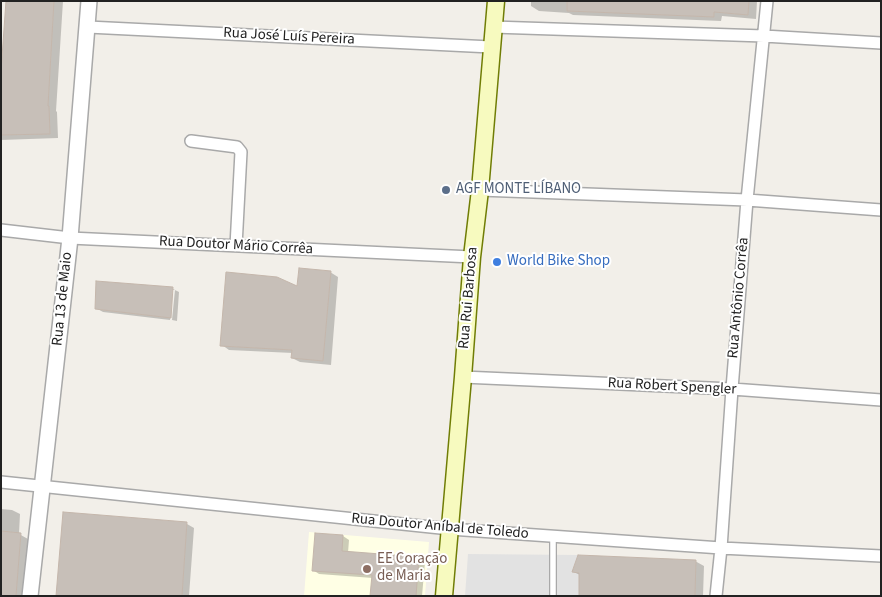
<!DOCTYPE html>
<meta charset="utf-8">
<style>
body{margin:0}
#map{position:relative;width:882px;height:597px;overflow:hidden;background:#f2efe9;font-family:"Source Sans 3",sans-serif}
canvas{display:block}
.frame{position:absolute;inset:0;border:2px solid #222;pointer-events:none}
</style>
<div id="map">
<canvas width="882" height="597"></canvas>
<div class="frame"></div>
</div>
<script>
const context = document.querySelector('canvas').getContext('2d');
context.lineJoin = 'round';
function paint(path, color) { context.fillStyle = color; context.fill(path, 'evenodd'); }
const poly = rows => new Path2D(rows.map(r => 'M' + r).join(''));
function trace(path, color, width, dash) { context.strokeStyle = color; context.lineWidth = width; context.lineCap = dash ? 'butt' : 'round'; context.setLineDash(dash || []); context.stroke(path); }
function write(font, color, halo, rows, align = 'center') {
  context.font = font + ' "Source Sans 3",sans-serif'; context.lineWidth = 4; context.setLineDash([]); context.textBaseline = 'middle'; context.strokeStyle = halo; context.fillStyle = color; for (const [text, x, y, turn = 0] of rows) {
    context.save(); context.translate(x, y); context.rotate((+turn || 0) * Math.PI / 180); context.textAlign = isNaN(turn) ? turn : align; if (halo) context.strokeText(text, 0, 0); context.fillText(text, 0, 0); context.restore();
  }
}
paint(poly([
 [309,532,429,542,425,596,304,596]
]), '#ffffe5');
paint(poly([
 [468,554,578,555,573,570,574,572,579,573,579,596,465,596]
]), '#e2e2e2');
paint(poly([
 [7,1,63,1,56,111,57,112,58,138,1,140,1,90],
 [531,1,757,1,756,19,722,16,721,21,573,15,569,13,539,11,531,6],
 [330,272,338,277,331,365,300,362,292,358,293,353,229,350,222,345,299,288],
 [98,283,173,289,179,292,177,321,172,320,175,290,172,290,170,320,103,312,96,308],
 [1,509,12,510,20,514,19,534,28,539,24,596,1,596],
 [64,514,187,524,194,528,189,596,58,596],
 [343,536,349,540,348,553,419,558,425,562,422,596,371,596,373,578,319,574,313,570],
 [695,561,704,566,703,596,580,596,580,575,574,572]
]), '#0003');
const building = poly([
 [6,1,54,1,48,106,49,106,50,134,1,135,1,71,6,1],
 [567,1,749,1,748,15,714,12,714,17,567,11,567,1],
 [299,268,331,271,323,361,291,358,292,350,220,346,226,272,277,277,297,286,299,268],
 [96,281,173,287,171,318,95,309,96,281],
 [63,512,187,522,182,596,56,596,63,512],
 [1,531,21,533,16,596,1,596,1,531],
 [315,533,343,535,342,551,419,557,416,596,370,596,372,575,312,571,315,533],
 [578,555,696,560,695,596,579,596,579,573,572,572,578,555]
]);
paint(building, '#c7bfb8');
trace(building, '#c4b6ab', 1);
const service = poly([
 [553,596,553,536]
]);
const minor = poly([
 [88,27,491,47],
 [493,27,764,36,881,43],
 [191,141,237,147,241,152,236,246],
 [480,190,747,200,881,210],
 [1,230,70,238,472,257],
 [463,377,732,389,881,400],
 [1,482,450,529,721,548,881,556],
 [716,596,721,548,732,389,747,200,767,1]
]);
const tertiary = poly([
 [30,596,70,238,89,1]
]);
const secondary = poly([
 [444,596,463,377,472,257,480,190,496,1]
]);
trace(service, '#a9a9a9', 8);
trace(minor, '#a9a9a9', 14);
trace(tertiary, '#a9a9a9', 18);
trace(secondary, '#707d05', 19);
trace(service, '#fff', 5.5);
trace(minor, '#fff', 11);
trace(tertiary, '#fff', 15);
trace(secondary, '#f7fabf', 16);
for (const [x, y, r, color] of [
 [446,190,5,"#5c6f8a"],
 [497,262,5,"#3f7fe0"],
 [367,569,5,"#8d6e63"]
]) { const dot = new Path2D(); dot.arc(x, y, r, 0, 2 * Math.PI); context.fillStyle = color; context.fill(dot); trace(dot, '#fff', 2); }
write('15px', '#222', '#fff', [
 ["Rua José Luís Pereira",289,37,3],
 ["Rua Doutor Mário Corrêa",236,246,3],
 ["Rua Rui Barbosa",469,298,-85],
 ["Rua Antônio Corrêa",739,298,-85],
 ["Rua 13 de Maio",63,299,-84],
 ["Rua Robert Spengler",672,387,3],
 ["Rua Doutor Aníbal de Toledo",440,527,5]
]);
write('15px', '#4e5e75', '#fff', [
 ["AGF MONTE LÍBANO",456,190]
], 'left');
write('15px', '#366cbe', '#fff', [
 ["World Bike Shop",507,262]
], 'left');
write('15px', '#785e54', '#fff', [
 ["EE Coração",377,560],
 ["de Maria",377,577]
], 'left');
</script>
